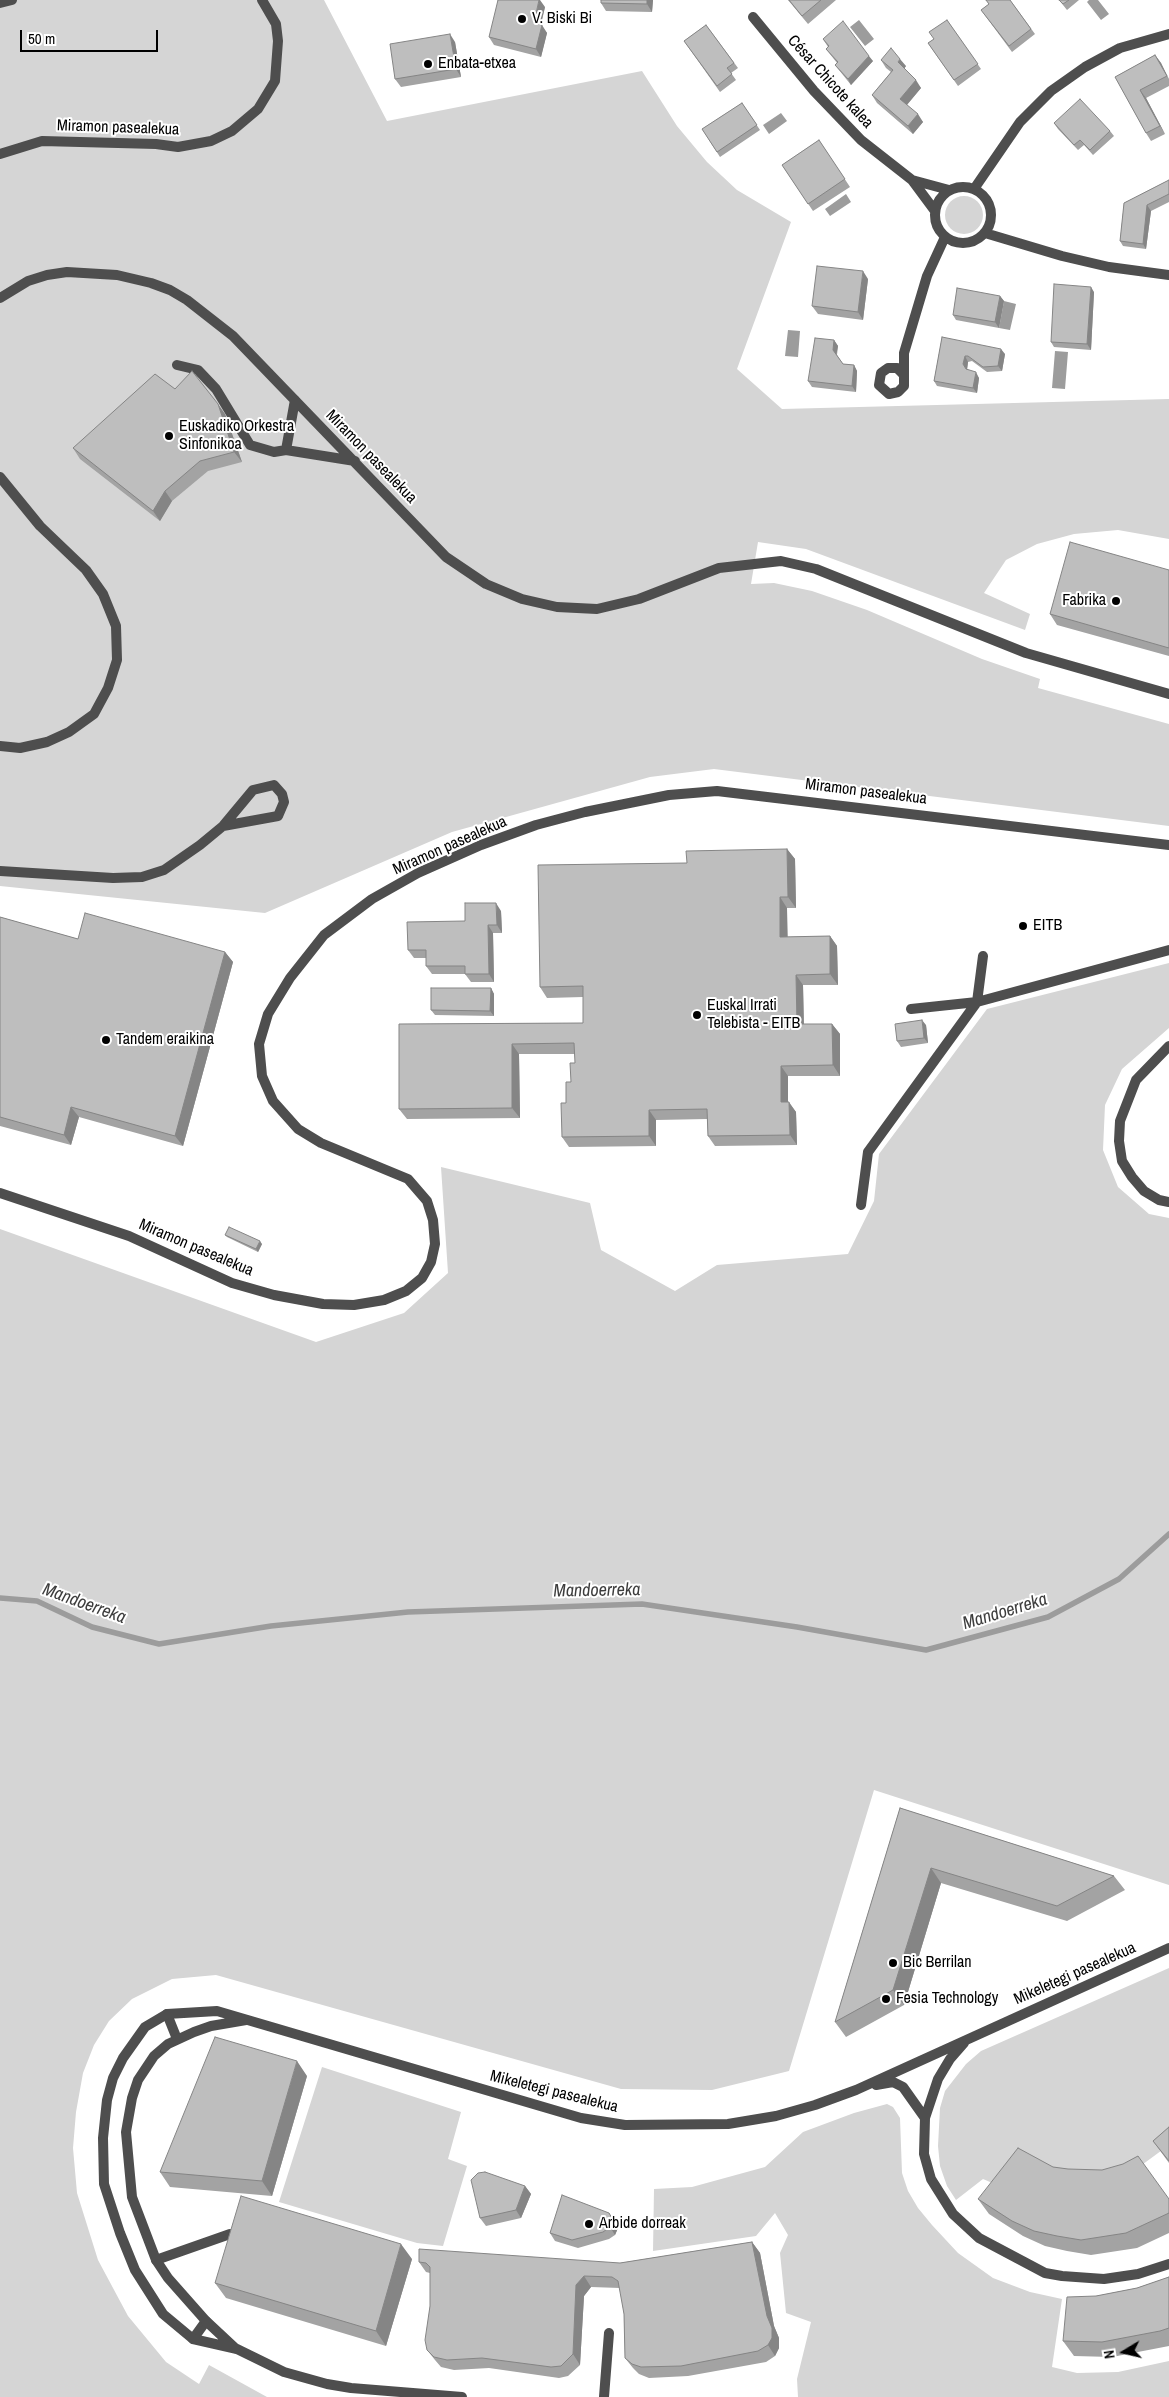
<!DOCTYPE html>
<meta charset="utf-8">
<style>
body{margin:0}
#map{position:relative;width:1169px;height:2397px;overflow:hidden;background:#fff;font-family:"Archivo Narrow",sans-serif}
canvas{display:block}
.north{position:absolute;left:1099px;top:2327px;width:50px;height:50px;-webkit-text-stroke:4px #fff;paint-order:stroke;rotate:261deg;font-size:14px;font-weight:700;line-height:20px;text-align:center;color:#000}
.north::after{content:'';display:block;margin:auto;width:18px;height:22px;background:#000;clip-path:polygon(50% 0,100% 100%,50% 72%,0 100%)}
.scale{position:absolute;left:20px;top:30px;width:138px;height:22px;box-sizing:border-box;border:2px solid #000;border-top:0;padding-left:6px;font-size:15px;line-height:18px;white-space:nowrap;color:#000;-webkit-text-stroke:4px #fff;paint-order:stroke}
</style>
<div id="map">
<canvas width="1169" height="2397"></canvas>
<div class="north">N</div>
<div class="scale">50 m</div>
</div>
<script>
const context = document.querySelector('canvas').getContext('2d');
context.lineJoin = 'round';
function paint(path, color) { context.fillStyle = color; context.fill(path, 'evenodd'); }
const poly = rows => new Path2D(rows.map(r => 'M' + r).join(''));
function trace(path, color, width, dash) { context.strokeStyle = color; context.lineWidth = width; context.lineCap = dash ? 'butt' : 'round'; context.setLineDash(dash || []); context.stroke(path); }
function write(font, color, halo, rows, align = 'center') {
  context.font = font + ' "Archivo Narrow",sans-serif'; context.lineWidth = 4; context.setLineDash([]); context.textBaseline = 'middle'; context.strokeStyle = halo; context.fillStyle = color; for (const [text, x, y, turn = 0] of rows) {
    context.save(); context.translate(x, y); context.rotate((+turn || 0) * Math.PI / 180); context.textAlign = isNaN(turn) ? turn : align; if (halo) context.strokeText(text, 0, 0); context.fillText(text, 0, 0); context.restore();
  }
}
paint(poly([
 [0,0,324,0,387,121,642,71,677,126,707,162,737,190,791,222,737,369,782,409,1169,399,1169,539,1118,530,1074,534,1037,544,1006,560,984,593,1030,614,1025,630,806,549,758,542,751,584,774,583,812,591,867,610,982,659,1040,679,1038,688,1169,724,1169,826,714,769,650,777,452,832,265,913,0,886],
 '945 215a19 19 0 1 1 38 0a19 19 0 1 1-38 0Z',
 [1169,963,1169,1028,1122,1069,1105,1105,1103,1150,1118,1187,1149,1214,1169,1218,1169,1885,874,1790,789,2071,712,2090,621,2089,216,1975,172,1979,132,1999,109,2021,94,2045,83,2073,76,2112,73,2148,77,2193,98,2260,128,2316,166,2362,199,2384,209,2365,267,2397,0,2397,0,1229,316,1342,404,1313,448,1273,441,1167,590,1203,601,1250,675,1291,717,1265,848,1254,874,1201,879,1154,987,1009],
 [1169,1968,1169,2145,1135,2170,1004,2188,983,2179,956,2200,947,2186,940,2166,938,2146,940,2108,945,2091,966,2064,981,2051],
 [322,2067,461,2112,448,2159,467,2166,443,2246,417,2243,279,2202],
 [887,2104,893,2107,900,2118,902,2173,908,2191,918,2208,932,2225,958,2253,993,2278,1030,2292,1062,2299,1052,2367,1077,2373,1118,2372,1169,2361,1169,2397,798,2397,797,2379,811,2322,786,2313,780,2253,788,2235,775,2213,756,2236,653,2251,654,2189,692,2187,765,2167,803,2132,854,2113]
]), '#d5d5d5');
paint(poly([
 [1089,0,1098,0,1109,14,1101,20,1087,2],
 [859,20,874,39,865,46,850,27],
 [781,113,787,121,769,134,763,125],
 [846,194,851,202,830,216,825,209],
 [1004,301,1016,304,1010,330,999,328],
 [788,330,800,331,798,357,785,356],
 [1055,351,1068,352,1065,389,1052,388]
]), '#9c9c9c');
trace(poly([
 [0,1598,37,1601,92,1627,159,1644,271,1626,408,1612,642,1604,797,1627,926,1650,1048,1617,1119,1579,1169,1534]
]), '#9c9c9c', 5.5);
trace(poly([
 [911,1009,977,1002,1169,950],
 [861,1205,868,1152,977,1002,983,956],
 [167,2014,177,2039],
 [156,2260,230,2234],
 [193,2339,206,2321],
 [604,2397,609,2333]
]), '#4e4e4e', 10);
trace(poly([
 [0,3,12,0],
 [753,17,814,91,861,140,912,180,935,211],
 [0,154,42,141,156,144,178,147,211,141,232,131,258,109,275,81,278,41,276,24,262,0],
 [912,180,949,190],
 '935 215a28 28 0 1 1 56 0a28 28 0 1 1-56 0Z',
 [974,189,1020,122,1051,91,1085,67,1120,48,1169,34],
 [985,233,1062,256,1109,267,1169,275],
 [0,298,28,281,47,275,67,272,117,275,151,283,170,290,187,300,233,336,446,557,486,584,522,599,557,607,597,609,639,599,719,568,781,561,816,569,1026,653,1169,694],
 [177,365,198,370,216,389,250,445,274,452,286,450,355,461],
 [903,374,897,368,888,368,881,373,879,385,889,394,898,392,904,386,904,353,927,276,945,237],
 [286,450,295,400],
 [0,477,40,526,86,570,103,594,116,626,117,660,108,688,94,714,69,732,47,742,20,748,0,746],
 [0,871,113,878,142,877,164,870,200,845,223,826,253,790,274,785,282,794,284,802,278,816,223,826],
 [1169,1046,1136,1080,1120,1121,1119,1141,1122,1161,1132,1177,1144,1191,1159,1200,1169,1202],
 [0,1193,129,1236,232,1283,274,1295,323,1304,354,1305,384,1300,406,1291,422,1278,431,1262,435,1244,433,1220,427,1201,408,1179,321,1143,298,1129,273,1101,262,1076,259,1044,268,1014,290,978,324,935,372,899,418,873,481,845,536,825,585,812,669,795,717,791,1169,845],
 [964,2043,950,2059,938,2079,925,2118,924,2154,931,2179,953,2214,979,2238,1045,2273,1062,2276,1104,2279,1138,2274,1169,2264],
 [876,2085,893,2082,903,2087,925,2118],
 [236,2349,206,2321,168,2278,156,2260,132,2197,126,2132,132,2098,138,2080,154,2056,168,2044,194,2032,211,2026,246,2020],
 [462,2397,351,2388,327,2384,284,2372,237,2349,193,2339,163,2314,135,2270,120,2233,104,2184,103,2138,107,2100,113,2078,123,2058,145,2027,167,2014,217,2011,581,2118,625,2125,728,2124,776,2116,815,2105,856,2090,1169,1948]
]), '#4e4e4e', 10);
paint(poly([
 [601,0,653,0,652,12,606,11,601,3],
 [788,0,836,0,808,24],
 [986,0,1010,0,1035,34,1012,52,981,10,989,4],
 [1059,0,1079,0,1067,10],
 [545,7,541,25,547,33,541,57,494,45,489,37],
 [947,20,981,69,958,86,928,43,934,39],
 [706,25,738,68,731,73,736,80,720,92,684,41],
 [823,39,873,61,851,85,835,65,837,63,826,49,828,47],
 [455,42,461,77,401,87,395,79],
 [1155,55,1161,63,1169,79,1169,86,1146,98,1165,134,1151,141,1146,133,1115,77],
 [881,60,906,66,904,69,921,88,907,105,923,122,913,134,877,103,872,95,891,72,886,68],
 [742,103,760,130,720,157,702,129],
 [1054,123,1110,131,1114,136,1093,155,1084,145,1078,150,1058,129],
 [819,140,850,187,813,211,782,165],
 [1169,180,1169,202,1151,211,1146,249,1123,246,1120,241,1124,203],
 [868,279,863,320,818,314,812,306],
 [1094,292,1091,350,1054,347,1051,342],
 [1000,296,1004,301,999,328,956,320,953,315],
 [942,337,1005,354,1002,371,987,372,972,361,968,362,967,369,979,378,977,393,937,386,934,381],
 [834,340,838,346,837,355,843,364,854,365,857,371,856,392,812,387,808,381],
 [175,389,225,414,242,462,208,471,172,501,160,521,80,459,73,448],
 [1169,570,1169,656,1057,625,1050,614],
 [787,849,795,859,796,908,787,908,787,937,830,936,837,946,838,985,803,985,804,1024,832,1024,840,1034,840,1076,788,1076,788,1102,796,1112,797,1145,715,1146,708,1136,707,1119,656,1120,656,1146,569,1147,562,1137,566,1103,575,1063,575,1054,519,1054,520,1118,407,1119,399,1109,399,1024,583,1023,583,997,547,998,540,987,687,863],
 [501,911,502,933,493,933,494,982,471,982,465,974,432,974,426,966,426,958,414,958,408,950,465,921],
 [0,917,78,939,225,952,233,962,183,1146,79,1117,71,1145,0,1126],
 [491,988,494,994,494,1016,435,1015,431,1010],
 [926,1025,928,1043,901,1047,897,1041],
 [225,1235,262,1244,258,1252,227,1237],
 [900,1808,1114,1876,1125,1890,1067,1921,941,1883,904,2005,846,2037,835,2022],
 [307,2076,272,2196,170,2187,160,2172],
 [1169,2127,1169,2163,1153,2141],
 [1053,2167,1169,2199,1169,2233,1137,2248,1091,2255,1067,2251,1045,2246,1023,2236,989,2214,978,2199],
 [525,2186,531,2194,521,2218,486,2226,480,2218],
 [609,2213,618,2228,615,2235,609,2239,578,2248,555,2241,550,2233],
 [752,2242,760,2253,774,2326,779,2338,779,2348,775,2356,766,2362,688,2376,649,2378,639,2374,633,2368,625,2358,624,2314,620,2288,591,2287,584,2296,580,2365,568,2376,559,2378,489,2368,454,2370,441,2367,435,2360,427,2350,430,2306,430,2273,426,2272,419,2262,620,2263],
 [412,2259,386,2346,226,2298,215,2283],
 [1169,2277,1169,2346,1112,2357,1074,2356,1063,2341,1096,2296,1137,2288]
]), '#a3a3a3');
paint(poly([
 [539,0,540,0,545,7,539,31,534,23],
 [647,0,653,0,652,12,647,4],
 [542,25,547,33,541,57,536,49],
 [450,34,455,42,461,77,456,69],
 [1155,55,1161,63,1169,80,1167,76],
 [869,56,873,61,851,85,848,79],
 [900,59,906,66,903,70,898,62],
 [916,80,921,88,905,107,900,99],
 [1140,90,1146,98,1165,134,1160,126],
 [918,114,923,122,913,134,908,126],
 [1147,205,1151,211,1146,249,1143,244],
 [863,271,868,279,863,320,858,312],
 [1091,287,1094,292,1091,350,1087,344],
 [1000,296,1004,301,999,328,995,322],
 [834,340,838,346,836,356,833,350],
 [1001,349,1005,354,1002,371,998,366],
 [965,356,968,362,967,370,963,364],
 [854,365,857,371,856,392,852,386],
 [976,372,979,378,977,393,973,388],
 [218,404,225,414,242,462,234,452],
 [165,491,172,501,160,521,153,511],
 [787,849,795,859,796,908,788,897],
 [780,897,787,908,788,947,780,937],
 [496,903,501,911,502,933,497,925],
 [488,925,493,933,494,982,489,974],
 [830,936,837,946,838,985,830,974],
 [225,952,233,962,183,1146,175,1136],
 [796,975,803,985,804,1035,797,1024],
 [491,988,494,994,494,1016,490,1011],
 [922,1020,926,1025,928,1043,924,1038],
 [832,1024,840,1034,840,1076,833,1065],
 [512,1044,519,1054,520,1118,512,1108],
 [781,1066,788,1076,788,1113,781,1102],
 [789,1102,796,1112,797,1145,790,1135],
 [71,1107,79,1117,71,1145,64,1135],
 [649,1110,656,1120,656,1146,649,1136],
 [260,1241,262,1244,258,1252,256,1249],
 [931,1868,941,1883,904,2005,893,1990],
 [297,2061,307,2076,272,2196,262,2181],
 [525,2186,531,2194,521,2218,516,2210],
 [609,2213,618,2228,615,2235,610,2227],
 [752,2242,760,2253,774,2326,779,2338,779,2348,775,2356,768,2345,767,2316],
 [401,2244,412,2259,386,2346,376,2331],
 [584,2276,591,2287,584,2296,580,2365,573,2354,576,2285]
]), '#858585');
const building = poly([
 [498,0,539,0,534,23,542,25,536,49,489,37,498,0],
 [601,0,647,0,647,4,601,3,601,0],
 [789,0,821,0,802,16,789,0],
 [986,0,1010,0,1031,29,1009,46,981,10,989,4,986,0],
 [1059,0,1069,0,1063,4,1059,0],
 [947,20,978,64,954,80,928,43,934,39,929,32,947,20],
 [843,21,869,56,848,79,835,65,838,62,826,49,829,46,823,39,843,21],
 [706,25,734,63,727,68,732,74,717,86,684,41,706,25],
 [450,34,456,69,395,79,390,44,450,34],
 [891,48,900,59,898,62,916,80,900,99,918,114,908,126,872,95,893,70,881,60,891,48],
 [1155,55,1167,76,1140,90,1160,126,1146,133,1115,77,1155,55],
 [1080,99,1110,131,1090,150,1080,140,1074,145,1054,123,1080,99],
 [742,103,757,125,717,152,702,129,742,103],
 [819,140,845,179,808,204,782,165,819,140],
 [1169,180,1169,194,1147,205,1143,244,1120,241,1124,203,1169,180],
 [817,266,863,271,858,312,812,306,817,266],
 [1054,284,1091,287,1087,344,1051,342,1054,284],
 [957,288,1000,296,995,322,953,315,957,288],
 [942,337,1001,349,998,366,983,367,968,356,965,356,963,364,966,369,976,372,973,388,934,381,942,337],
 [815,338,834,340,833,350,843,364,854,365,852,386,808,381,815,338],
 [192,371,218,404,234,452,200,461,165,491,153,511,73,448,155,374,175,389,192,371],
 [1070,542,1169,570,1169,648,1050,614,1070,542],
 [787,849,788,897,780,897,780,937,830,936,830,974,796,975,797,1024,832,1024,833,1065,781,1066,781,1102,789,1102,790,1135,708,1136,707,1109,649,1110,649,1136,562,1137,561,1103,566,1103,566,1082,571,1082,570,1063,575,1063,574,1043,512,1044,512,1108,399,1109,399,1024,583,1023,583,986,540,987,538,865,687,863,686,851,787,849],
 [465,903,496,903,497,925,488,925,489,974,465,974,465,966,426,966,426,950,408,950,407,922,465,921,465,903],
 [85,913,225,952,175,1136,71,1107,64,1135,0,1117,0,917,78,939,85,913],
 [431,988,491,988,490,1011,431,1010,431,988],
 [922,1020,924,1038,897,1041,895,1024,922,1020],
 [229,1227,260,1241,256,1249,225,1235,229,1227],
 [900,1808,1114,1876,1057,1906,931,1868,893,1990,835,2022,900,1808],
 [215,2037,297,2061,262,2181,160,2172,215,2037],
 [1169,2127,1169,2161,1153,2141,1169,2127],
 [1018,2148,1053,2167,1068,2169,1102,2170,1123,2164,1138,2156,1169,2199,1169,2213,1126,2233,1081,2240,1057,2236,1034,2231,1012,2221,978,2199,1018,2148],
 [485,2172,525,2186,516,2210,480,2218,471,2180,478,2173,485,2172],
 [562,2195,609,2213,613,2220,610,2227,603,2232,572,2240,550,2233,562,2195],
 [241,2196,401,2244,376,2331,215,2283,241,2196],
 [752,2242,767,2316,772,2328,772,2338,768,2345,758,2351,681,2366,641,2367,632,2364,625,2358,624,2314,618,2281,612,2277,584,2276,576,2285,573,2354,561,2366,551,2367,482,2358,447,2360,434,2357,427,2350,425,2340,430,2306,430,2267,426,2263,419,2262,419,2249,620,2263,752,2242],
 [1169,2277,1169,2328,1160,2331,1102,2342,1063,2341,1067,2297,1096,2296,1137,2288,1169,2277]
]);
paint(building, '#bebebe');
trace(building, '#858585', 1);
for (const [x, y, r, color] of [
 [522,19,5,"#000"],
 [428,64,5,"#000"],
 [169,436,5,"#000"],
 [1116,601,5,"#000"],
 [1023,926,5,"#000"],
 [697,1015,5,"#000"],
 [106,1040,5,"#000"],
 [893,1963,5,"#000"],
 [886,1999,5,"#000"],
 [589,2224,5,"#000"]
]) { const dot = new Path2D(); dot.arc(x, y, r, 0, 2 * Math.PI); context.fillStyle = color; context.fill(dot); trace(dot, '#fff', 2); }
write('16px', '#000', '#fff', [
 ["V. Biski Bi",532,19],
 ["Enbata-etxea",438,64],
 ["Euskadiko Orkestra",179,427],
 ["Sinfonikoa",179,445],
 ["Fabrika",1106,601,"right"],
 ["EITB",1033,926],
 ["Euskal Irrati",707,1006],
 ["Telebista - EITB",707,1024],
 ["Tandem eraikina",116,1040],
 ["Bic Berrilan",903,1963],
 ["Fesia Technology",896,1999],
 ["Arbide dorreak",599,2224]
], 'left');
write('16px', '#000', '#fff', [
 ["César Chicote kalea",830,82,48],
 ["Miramon pasealekua",118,128,2],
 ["Miramon pasealekua",371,457,46],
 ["Miramon pasealekua",866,792,7],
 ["Miramon pasealekua",450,846,-24],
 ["Miramon pasealekua",196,1248,23],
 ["Mikeletegi pasealekua",1075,1974,-24],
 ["Mikeletegi pasealekua",554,2092,14]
]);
write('italic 18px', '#3d3d3d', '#fff', [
 ["Mandoerreka",597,1591,-1],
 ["Mandoerreka",84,1604,20],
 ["Mandoerreka",1005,1612,-17]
]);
</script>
